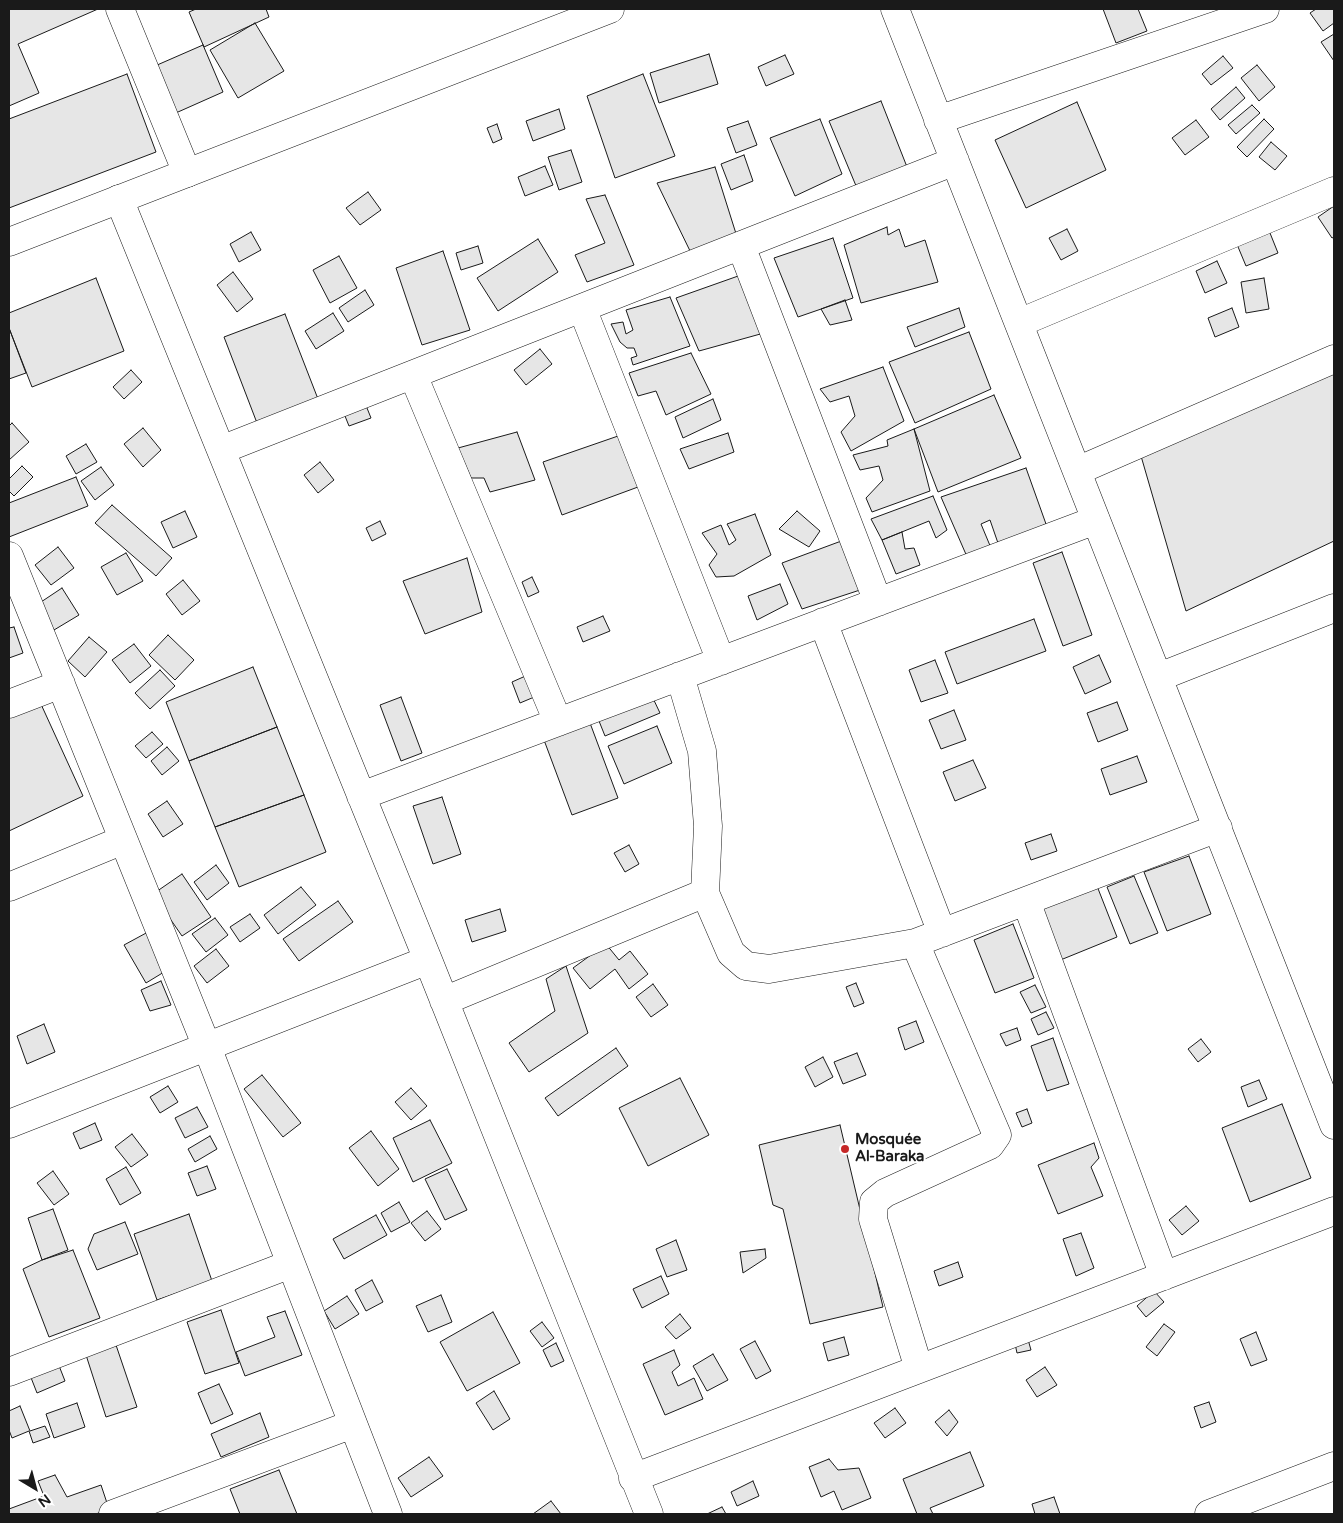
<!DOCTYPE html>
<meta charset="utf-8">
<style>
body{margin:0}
#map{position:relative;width:1343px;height:1523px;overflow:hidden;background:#fff;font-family:"Varela Round",sans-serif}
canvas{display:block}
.frame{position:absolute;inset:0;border:10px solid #1a1a1a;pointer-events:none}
.north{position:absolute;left:10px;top:1463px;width:50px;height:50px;-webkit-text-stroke:4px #fff;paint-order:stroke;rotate:143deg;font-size:14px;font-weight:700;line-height:20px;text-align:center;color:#1a1a1a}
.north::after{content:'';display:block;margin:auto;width:18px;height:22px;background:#1a1a1a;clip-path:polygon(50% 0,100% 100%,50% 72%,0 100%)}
</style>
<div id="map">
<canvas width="1343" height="1523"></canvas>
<div class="frame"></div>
<div class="north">N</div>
</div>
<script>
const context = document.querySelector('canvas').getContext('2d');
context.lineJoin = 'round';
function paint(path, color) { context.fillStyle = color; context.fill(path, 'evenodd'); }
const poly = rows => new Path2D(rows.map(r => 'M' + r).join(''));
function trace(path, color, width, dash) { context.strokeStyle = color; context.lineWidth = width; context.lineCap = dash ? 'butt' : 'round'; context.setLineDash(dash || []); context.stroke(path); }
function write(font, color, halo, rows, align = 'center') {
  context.font = font + ' "Varela Round",sans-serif'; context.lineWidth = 4; context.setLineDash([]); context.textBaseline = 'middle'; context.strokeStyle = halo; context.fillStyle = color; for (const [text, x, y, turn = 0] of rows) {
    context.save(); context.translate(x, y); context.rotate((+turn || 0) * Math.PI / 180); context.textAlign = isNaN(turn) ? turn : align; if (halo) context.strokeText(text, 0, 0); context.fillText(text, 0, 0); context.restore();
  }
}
const building = poly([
 [9,9,98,9,18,44,39,93,9,106,9,9],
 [196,9,266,9,269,17,204,47,189,12,196,9],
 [1103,9,1138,9,1147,31,1116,43,1103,9],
 [1316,9,1334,9,1334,23,1323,31,1310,13,1316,9],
 [255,23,284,71,238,98,210,50,255,23],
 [1334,34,1334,61,1321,42,1334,34],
 [203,45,223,92,169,116,148,69,203,45],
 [709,54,718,84,659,103,650,73,709,54],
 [785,55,794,74,766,86,758,67,785,55],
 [1223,56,1233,68,1211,85,1202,74,1223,56],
 [1257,65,1275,87,1259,101,1241,78,1257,65],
 [127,74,156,152,9,208,9,119,127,74],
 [643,74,675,156,615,178,587,96,643,74],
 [1236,87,1245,98,1220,120,1211,109,1236,87],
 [881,101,909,172,859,193,829,121,881,101],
 [1077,102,1106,170,1026,208,995,140,1077,102],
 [1252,105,1260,113,1236,134,1228,125,1252,105],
 [559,109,565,129,533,141,526,121,559,109],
 [820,119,842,174,795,196,770,138,820,119],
 [1264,119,1274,129,1247,157,1237,147,1264,119],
 [1196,120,1209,137,1185,155,1172,138,1196,120],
 [748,121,757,145,736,153,727,128,748,121],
 [497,124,502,139,493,143,487,128,497,124],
 [1271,142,1287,156,1275,170,1259,157,1271,142],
 [571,150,582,182,559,190,548,157,571,150],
 [744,155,753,181,731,190,721,164,744,155],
 [545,166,553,185,525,196,518,177,545,166],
 [715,167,738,240,692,255,657,183,715,167],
 [368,192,381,210,360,225,346,208,368,192],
 [605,195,634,265,587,282,575,255,605,243,586,199,605,195],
 [1334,206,1334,237,1332,238,1318,217,1334,206],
 [887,227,888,235,899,229,905,247,925,240,938,282,861,303,844,245,887,227],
 [1268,228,1278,253,1246,266,1236,242,1268,228],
 [1067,229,1078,251,1061,260,1049,238,1067,229],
 [251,232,261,250,239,262,230,244,251,232],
 [833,238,853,298,798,317,774,258,833,238],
 [538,239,558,272,498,311,477,278,538,239],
 [478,246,483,263,461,270,456,253,478,246],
 [443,251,470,330,422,345,396,268,443,251],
 [339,256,357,288,330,303,313,270,339,256],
 [1217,261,1227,283,1205,293,1196,271,1217,261],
 [233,272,253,299,237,312,217,285,233,272],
 [741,275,764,333,699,351,676,298,741,275],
 [96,278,124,351,32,387,9,328,9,313,96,278],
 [1264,278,1269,309,1246,313,1241,282,1264,278],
 [365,290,374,305,348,322,339,308,365,290],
 [670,297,690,346,633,365,631,358,637,356,634,348,627,348,620,342,611,324,623,322,626,334,633,330,626,310,670,297],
 [845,300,852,320,830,325,821,309,845,300],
 [959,308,965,327,915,347,907,327,959,308],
 [1232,308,1239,327,1215,337,1208,318,1232,308],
 [333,313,344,331,316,349,305,331,333,313],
 [285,314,318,399,257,423,224,337,285,314],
 [9,328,26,373,9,379,9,328],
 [969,332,991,389,915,423,889,362,969,332],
 [540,349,552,364,526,385,514,370,540,349],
 [691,353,711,394,666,415,656,391,638,396,629,373,691,353],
 [883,367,904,421,851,451,841,432,855,416,849,396,830,402,820,389,883,367],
 [131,370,142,382,124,399,113,387,131,370],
 [1334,372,1334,541,1186,611,1141,456,1334,372],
 [994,395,1021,458,938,492,914,429,994,395],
 [713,399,721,420,683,438,675,417,713,399],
 [365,403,371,418,349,426,343,411,365,403],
 [12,423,29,442,9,460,9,426,12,423],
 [143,428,161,450,143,467,124,444,143,428],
 [914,429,930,491,872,512,866,498,883,480,879,466,860,470,853,455,888,446,887,440,914,429],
 [517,432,535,480,490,492,484,478,471,478,458,448,517,432],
 [728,433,734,452,689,469,680,449,728,433],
 [621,435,638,487,562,515,543,462,621,435],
 [86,444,97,462,76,474,66,456,86,444],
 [320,462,334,480,318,493,304,475,320,462],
 [22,466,33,477,14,496,9,491,9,479,22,466],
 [101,467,114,485,95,500,81,481,101,467],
 [1026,468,1046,524,999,546,990,520,981,524,991,548,968,559,941,497,1026,468],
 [76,477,88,506,9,537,9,503,76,477],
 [933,496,947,530,936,538,929,521,882,540,871,519,933,496],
 [112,505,172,558,156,576,95,523,112,505],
 [185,511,197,537,173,548,161,522,185,511],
 [797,511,820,531,809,547,779,529,797,511],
 [755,514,771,555,734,576,716,577,709,565,717,554,702,533,721,525,729,545,736,540,727,524,755,514],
 [380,521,386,534,372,541,366,528,380,521],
 [902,532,905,549,914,548,920,565,896,574,882,540,902,532],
 [844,540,860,590,802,609,782,563,844,540],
 [58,547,74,568,51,585,35,565,58,547],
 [1062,552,1092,635,1063,646,1033,563,1062,552],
 [126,553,143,581,117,595,101,567,126,553],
 [467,558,482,612,425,634,403,581,467,558],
 [532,577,539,592,528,597,522,582,532,577],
 [183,580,200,601,182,615,166,594,183,580],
 [780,584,788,604,757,620,748,596,780,584],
 [62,588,79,615,54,630,38,604,62,588],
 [603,616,610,631,583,642,577,627,603,616],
 [1034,619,1046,651,957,684,945,652,1034,619],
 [14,627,23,653,9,658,9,628,14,627],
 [168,635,194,660,175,680,149,655,168,635],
 [89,637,107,652,85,677,68,661,89,637],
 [134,644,151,666,130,683,112,660,134,644],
 [1099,655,1111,682,1085,694,1073,667,1099,655],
 [935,660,948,693,921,702,909,670,935,660],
 [253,667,277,727,189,761,166,702,253,667],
 [160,670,175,686,150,709,135,693,160,670],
 [530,674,539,695,520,703,512,682,530,674],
 [651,694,660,713,605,736,597,716,651,694],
 [401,697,422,753,401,761,380,705,401,697],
 [40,702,83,796,9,831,9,717,40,702],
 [1117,702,1128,730,1098,742,1087,713,1117,702],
 [954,710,966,740,941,749,929,720,954,710],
 [590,723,618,798,572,815,544,740,590,723],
 [657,726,672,763,624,784,608,746,657,726],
 [277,727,304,795,215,827,189,761,277,727],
 [152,732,163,744,146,758,135,746,152,732],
 [167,747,179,761,162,775,151,761,167,747],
 [1137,756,1147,782,1110,795,1101,769,1137,756],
 [973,760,986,788,955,801,943,772,973,760],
 [304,795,326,852,239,887,215,827,304,795],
 [442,797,461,854,433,864,413,806,442,797],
 [167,801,183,824,163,837,148,814,167,801],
 [1051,834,1057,851,1031,860,1025,843,1051,834],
 [629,845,639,864,625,872,614,853,629,845],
 [1189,856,1211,914,1167,931,1144,872,1189,856],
 [216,865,229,883,207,900,194,882,216,865],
 [182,874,211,917,182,936,153,894,182,874],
 [1134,876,1158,933,1130,944,1107,887,1134,876],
 [1097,886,1117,937,1058,961,1037,909,1097,886],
 [301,887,316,905,278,934,264,915,301,887],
 [338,901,353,922,299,961,283,939,338,901],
 [500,909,506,931,472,942,465,920,500,909],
 [250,914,260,928,240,942,230,927,250,914],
 [215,918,228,935,206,952,192,934,215,918],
 [1013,924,1034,978,995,993,974,940,1013,924],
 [148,932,169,969,146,983,124,945,148,932],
 [606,944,619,960,630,951,648,974,629,989,615,969,590,989,573,968,606,944],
 [216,949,229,966,207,983,194,966,216,949],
 [566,966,588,1033,529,1072,509,1043,555,1011,546,979,566,966],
 [161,981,171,1005,150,1011,141,990,161,981],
 [856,983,864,1003,854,1007,846,987,856,983],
 [653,984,668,1005,651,1017,636,997,653,984],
 [1035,985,1046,1007,1031,1013,1020,992,1035,985],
 [1046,1012,1054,1028,1038,1035,1031,1019,1046,1012],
 [916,1021,924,1042,905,1050,898,1028,916,1021],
 [44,1024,55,1052,27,1064,17,1036,44,1024],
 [1017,1028,1021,1040,1006,1046,1000,1034,1017,1028],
 [1053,1038,1069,1084,1047,1091,1031,1046,1053,1038],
 [1201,1039,1211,1052,1198,1062,1188,1049,1201,1039],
 [616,1048,628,1066,558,1116,545,1098,616,1048],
 [857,1053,866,1075,843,1084,834,1062,857,1053],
 [823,1057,833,1077,815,1087,805,1067,823,1057],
 [262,1075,301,1123,283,1137,244,1089,262,1075],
 [680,1078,709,1135,648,1166,619,1108,680,1078],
 [1259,1080,1267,1099,1248,1107,1241,1087,1259,1080],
 [168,1086,178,1102,160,1113,150,1097,168,1086],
 [411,1088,427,1106,411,1120,395,1102,411,1088],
 [1282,1104,1311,1178,1250,1202,1222,1128,1282,1104],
 [197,1107,208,1127,185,1138,175,1118,197,1107],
 [1027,1109,1032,1123,1022,1127,1016,1113,1027,1109],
 [430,1120,452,1163,413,1182,393,1138,430,1120],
 [95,1123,102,1140,80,1149,73,1133,95,1123],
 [840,1125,883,1307,810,1324,783,1209,773,1205,759,1145,840,1125],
 [371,1131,399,1169,378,1186,349,1148,371,1131],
 [132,1134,148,1155,131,1167,115,1147,132,1134],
 [210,1136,217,1149,195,1162,188,1149,210,1136],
 [1094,1143,1099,1158,1091,1167,1103,1196,1058,1214,1038,1165,1094,1143],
 [207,1166,216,1189,197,1196,188,1173,207,1166],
 [126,1167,141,1193,120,1205,106,1179,126,1167],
 [447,1169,467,1210,445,1220,425,1179,447,1169],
 [53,1171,69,1194,54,1205,37,1183,53,1171],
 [399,1202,410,1222,391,1232,381,1213,399,1202],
 [1186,1206,1199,1221,1182,1235,1169,1220,1186,1206],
 [53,1209,68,1250,42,1260,28,1218,53,1209],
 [427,1211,441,1229,425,1241,411,1223,427,1211],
 [189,1214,212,1281,157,1300,134,1234,189,1214],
 [376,1215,387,1235,344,1259,333,1239,376,1215],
 [125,1222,138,1254,97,1270,88,1249,94,1234,125,1222],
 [1081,1233,1094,1268,1076,1276,1063,1239,1081,1233],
 [676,1240,687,1270,667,1277,656,1249,676,1240],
 [765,1249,766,1258,743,1273,740,1252,765,1249],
 [73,1250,100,1318,49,1337,23,1269,42,1260,73,1250],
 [958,1262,963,1277,939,1286,934,1271,958,1262],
 [661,1276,669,1294,642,1308,633,1289,661,1276],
 [372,1280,383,1302,366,1311,355,1290,372,1280],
 [1154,1291,1164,1302,1146,1317,1137,1306,1154,1291],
 [441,1295,452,1322,428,1332,416,1306,441,1295],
 [347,1296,359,1314,335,1329,324,1311,347,1296],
 [221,1310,239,1363,205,1374,187,1322,221,1310],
 [285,1311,302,1355,245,1376,236,1352,275,1337,267,1317,285,1311],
 [493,1312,520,1363,467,1391,440,1342,493,1312],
 [680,1314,691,1328,676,1339,665,1327,680,1314],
 [542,1322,554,1338,542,1347,530,1331,542,1322],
 [1164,1324,1175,1332,1157,1356,1146,1347,1164,1324],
 [1256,1332,1267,1360,1251,1366,1240,1339,1256,1332],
 [1027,1336,1031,1350,1017,1353,1014,1339,1027,1336],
 [844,1337,849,1355,828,1361,823,1343,844,1337],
 [755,1341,771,1371,756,1379,740,1349,755,1341],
 [556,1343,564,1361,551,1367,543,1350,556,1343],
 [116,1345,137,1407,106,1417,86,1355,116,1345],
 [674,1350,680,1365,672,1372,678,1386,694,1378,703,1399,665,1415,643,1364,674,1350],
 [713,1354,728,1380,707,1391,693,1366,713,1354],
 [56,1358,65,1381,37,1393,28,1370,56,1358],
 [1045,1367,1057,1385,1037,1397,1026,1380,1045,1367],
 [219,1384,233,1414,211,1424,198,1393,219,1384],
 [494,1391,510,1419,493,1430,476,1403,494,1391],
 [1209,1402,1216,1422,1201,1428,1194,1407,1209,1402],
 [77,1403,85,1427,54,1438,46,1414,77,1403],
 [20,1406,30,1431,45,1426,50,1437,33,1443,29,1431,12,1438,9,1430,9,1411,20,1406],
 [895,1408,906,1423,885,1438,874,1423,895,1408],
 [949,1410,958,1422,947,1436,935,1422,949,1410],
 [260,1413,269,1437,221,1457,211,1434,260,1413],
 [970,1452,984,1486,930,1508,933,1514,917,1514,903,1479,970,1452],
 [429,1457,443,1476,411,1497,398,1478,429,1457],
 [829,1459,838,1470,859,1468,871,1498,842,1510,834,1491,821,1497,809,1467,829,1459],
 [279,1470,297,1514,240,1514,230,1489,279,1470],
 [55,1475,67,1497,101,1485,109,1509,96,1514,9,1514,9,1509,44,1496,38,1481,55,1475],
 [753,1481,759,1496,737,1506,731,1492,753,1481],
 [1054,1497,1060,1514,1035,1514,1032,1504,1054,1497],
 [551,1501,561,1514,533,1514,551,1501],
 [722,1507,726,1514,707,1514,722,1507]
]);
paint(building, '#e6e6e6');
trace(building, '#1a1a1a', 1);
const street = poly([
 [120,9,187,173],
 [895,9,1334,1125],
 [938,120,1265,9],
 [119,199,428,960,649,1514],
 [741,246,878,602],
 [582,308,721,661],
 [1019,323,1334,191],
 [413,375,558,722],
 [221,450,955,161],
 [1077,471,1334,359],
 [9,556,207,1047,388,1514],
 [823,622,942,933],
 [680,676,702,751,708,826,705,893],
 [1159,677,1334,608],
 [9,704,61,684],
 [361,796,1096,520],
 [9,887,123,840],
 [1026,901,1164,1276],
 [915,943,997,1135,990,1145,885,1193,874,1202,873,1219,919,1369],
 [444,1001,705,893,731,953,746,966,769,969,915,943,1218,828],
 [9,1124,428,960],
 [9,1372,291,1264],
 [633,1478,1334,1211],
 [113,1514,353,1424],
 [1209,1514,1334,1466]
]);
const secondary = poly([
 [9,242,610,9]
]);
trace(street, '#1a1a1a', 29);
trace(secondary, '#1a1a1a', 29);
trace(street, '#fff', 28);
trace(secondary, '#fff', 28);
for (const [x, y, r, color] of [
 [845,1149,5,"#c62828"]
]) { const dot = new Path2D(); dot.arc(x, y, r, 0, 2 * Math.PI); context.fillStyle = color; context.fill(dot); trace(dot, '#fff', 2); }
write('bold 15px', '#1a1a1a', '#fff', [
 ["Mosquée",855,1140],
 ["Al-Baraka",855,1157]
], 'left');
</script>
